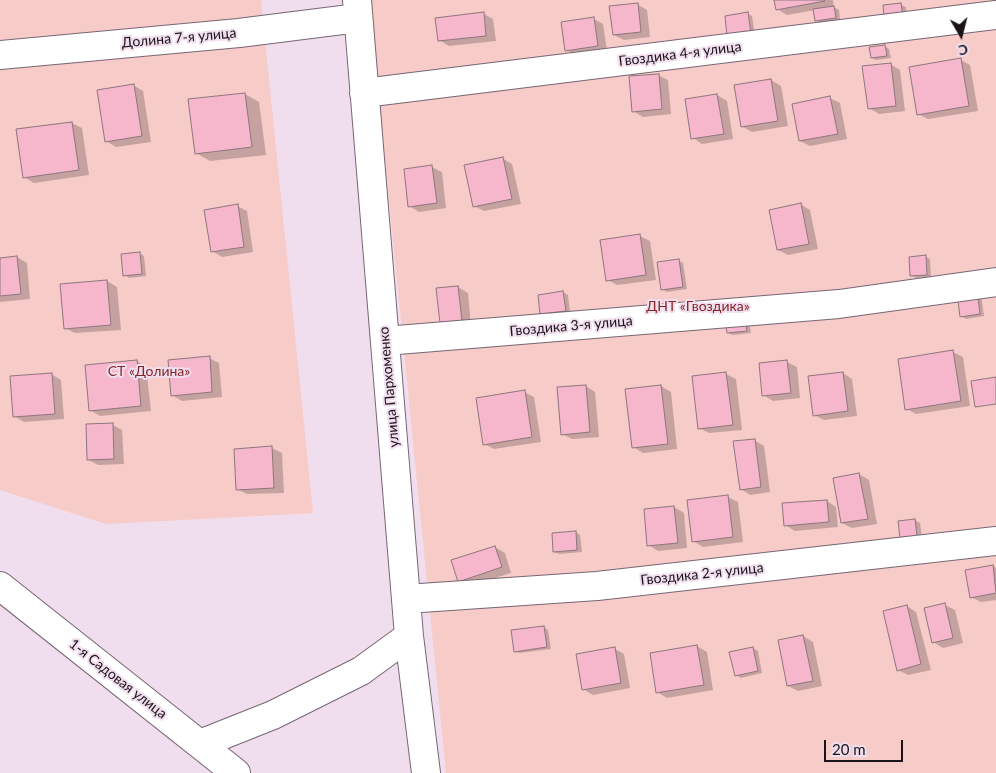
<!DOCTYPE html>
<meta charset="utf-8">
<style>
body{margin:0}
#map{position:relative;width:996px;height:773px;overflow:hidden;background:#f0dded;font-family:Lato,sans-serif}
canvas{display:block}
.north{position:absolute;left:936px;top:10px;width:50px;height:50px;-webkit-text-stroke:4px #f0dded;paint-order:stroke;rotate:172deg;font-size:14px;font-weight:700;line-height:20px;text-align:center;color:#1a1319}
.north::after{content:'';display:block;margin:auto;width:18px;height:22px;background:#1a1319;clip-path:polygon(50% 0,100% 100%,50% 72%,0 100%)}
.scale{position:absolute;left:824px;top:740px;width:79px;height:22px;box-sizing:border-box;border:2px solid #1a1319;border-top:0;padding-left:6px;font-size:15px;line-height:18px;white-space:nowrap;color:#1a1319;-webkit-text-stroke:4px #f0dded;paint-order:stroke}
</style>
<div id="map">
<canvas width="996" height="773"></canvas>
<div class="north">С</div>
<div class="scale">20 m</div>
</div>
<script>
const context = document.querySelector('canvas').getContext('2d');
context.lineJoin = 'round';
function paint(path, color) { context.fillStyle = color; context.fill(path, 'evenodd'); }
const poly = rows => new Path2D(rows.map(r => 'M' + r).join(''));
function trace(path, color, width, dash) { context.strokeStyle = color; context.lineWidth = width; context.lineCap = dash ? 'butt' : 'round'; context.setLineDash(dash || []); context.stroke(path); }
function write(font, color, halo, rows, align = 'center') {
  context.font = font + ' Lato,sans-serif'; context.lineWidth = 4; context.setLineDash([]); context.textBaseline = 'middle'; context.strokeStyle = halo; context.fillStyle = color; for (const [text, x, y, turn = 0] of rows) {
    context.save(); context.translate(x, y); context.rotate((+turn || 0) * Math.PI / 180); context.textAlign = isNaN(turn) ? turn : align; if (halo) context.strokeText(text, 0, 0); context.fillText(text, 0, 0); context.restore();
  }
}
paint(poly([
 [0,0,261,0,313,513,106,524,0,490],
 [369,0,996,0,996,773,446,773]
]), '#f7cbc7');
paint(poly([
 [775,0,833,0,834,7,839,10,840,20,821,23,817,21,815,10,787,15,777,9],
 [637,4,647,10,650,37,624,40,614,35],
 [901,5,906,7,907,19,890,21],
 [484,14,493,19,496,41,449,46,439,40],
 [748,14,752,16,755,36,729,36],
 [594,19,603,24,607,51,576,55,566,50],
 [885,46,889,49,891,58,876,60,872,58],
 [961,60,970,65,978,111,928,119,918,114],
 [890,64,900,70,905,111,879,114,869,108],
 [658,75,668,80,671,114,643,117,633,111],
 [771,80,781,86,788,126,752,132,743,127],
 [133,85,143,91,151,142,116,147,106,141],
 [245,94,259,102,266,155,210,161,196,153],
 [717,95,727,101,733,139,702,144,693,138],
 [830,98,840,103,847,139,810,146,800,141],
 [72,123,82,128,89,175,34,183,24,177],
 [502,158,512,164,521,204,484,211,474,206],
 [432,167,442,172,446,208,419,212,409,206],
 [800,204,810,210,818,249,788,255,778,250],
 [237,206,247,211,253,252,222,257,212,251],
 [640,236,650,241,656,280,617,285,608,280],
 [139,253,144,256,146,276,129,278,125,275],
 [925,256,930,259,931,277,916,278,911,275],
 [17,257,27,263,30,299,0,302,0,259],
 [678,260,683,263,687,289,667,292,662,289],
 [107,281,117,287,121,330,75,333,65,328,61,285],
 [458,287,468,293,471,326,451,328],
 [563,292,568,295,570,313,546,316,542,313],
 [981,294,984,316,966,319,961,316],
 [749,322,751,333,733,335,728,333],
 [953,352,963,357,970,406,916,414,907,409],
 [209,358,219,363,222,397,182,401,172,395],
 [137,361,146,367,151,411,100,416,90,410],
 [787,362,797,367,800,398,773,401,763,395],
 [843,373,852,379,857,416,824,420,814,415],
 [51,374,61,380,64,419,24,422,14,416],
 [726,374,736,379,742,430,709,433,699,428],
 [586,386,595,392,599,437,572,439,562,434],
 [661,386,671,392,677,449,643,453,633,447],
 [524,392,534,397,541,442,494,449,484,444],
 [113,425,122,430,124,464,98,465,89,460],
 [754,440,764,446,770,492,750,495,741,489],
 [272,448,282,453,284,493,247,494,237,489],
 [859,474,869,480,877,524,852,528,842,523],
 [728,497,738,502,743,542,703,547,693,541],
 [827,501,836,507,838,527,795,531,785,525],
 [674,507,684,513,687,548,658,551,649,545],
 [915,520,920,523,922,538,906,539,901,537,900,522],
 [576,532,580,535,582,552,559,554,554,552],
 [495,547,505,553,511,573,469,586,459,581],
 [993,566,996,568,996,600,981,602,971,597],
 [945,605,955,610,963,643,943,648,933,642],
 [907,606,916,612,931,670,908,675,898,670],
 [544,627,548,630,551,649,519,653,515,651],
 [803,636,813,642,822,686,798,691,788,686],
 [697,646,707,652,713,690,667,698,657,692],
 [753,648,758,651,762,673,741,678,736,675],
 [615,649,624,654,630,688,593,695,583,689]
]), '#0003');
const building = poly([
 [774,0,824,0,825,1,776,10,774,0],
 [638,3,641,32,613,35,609,6,638,3],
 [901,3,903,17,884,19,883,5,901,3],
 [834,6,836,18,815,21,813,9,834,6],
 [484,12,486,36,438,41,435,18,484,12],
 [748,12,751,34,727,37,725,16,748,12],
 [594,17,598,46,565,51,561,22,594,17],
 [885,45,887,56,871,58,869,47,885,45],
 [961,58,969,106,917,115,909,67,961,58],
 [891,63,896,106,868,109,862,66,891,63],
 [659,74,662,109,632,112,629,76,659,74],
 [771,79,778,121,741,127,734,85,771,79],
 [134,84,142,136,105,142,97,90,134,84],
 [245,93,252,147,195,154,188,99,245,93],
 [717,94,724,134,691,139,685,99,717,94],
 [830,96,838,134,799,141,792,104,830,96],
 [72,122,79,170,23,178,16,129,72,122],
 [503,157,512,199,473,207,464,165,503,157],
 [432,165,437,203,408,207,404,169,432,165],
 [801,203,809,244,777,250,769,210,801,203],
 [238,204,244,247,211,252,204,210,238,204],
 [640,234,646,275,606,281,600,240,640,234],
 [140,252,142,274,123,276,121,254,140,252],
 [926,255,927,275,910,276,909,257,926,255],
 [17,256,21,294,0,296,0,258,17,256],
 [679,259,683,287,661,290,657,262,679,259],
 [107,280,111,325,64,329,60,284,107,280],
 [458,286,462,321,440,323,436,288,458,286],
 [977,290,980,314,960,317,957,293,977,290],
 [563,291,566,311,540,314,538,295,563,291],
 [745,319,747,331,727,333,725,321,745,319],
 [953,350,961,401,905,410,898,359,953,350],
 [210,356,212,392,171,396,168,360,210,356],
 [137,360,141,406,89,411,85,365,137,360],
 [787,360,791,393,762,396,759,363,787,360],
 [726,372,733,425,698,429,692,376,726,372],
 [843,372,848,411,813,416,808,376,843,372],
 [52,373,55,414,13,417,10,376,52,373],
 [996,377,996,404,975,407,971,381,996,377],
 [586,385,590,432,561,435,557,387,586,385],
 [661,385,668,444,632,448,625,389,661,385],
 [525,390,532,437,483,445,476,398,525,390],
 [113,423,114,459,87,460,86,424,113,423],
 [755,439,761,487,740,490,733,441,755,439],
 [272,446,274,488,236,490,234,449,272,446],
 [859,473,868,519,841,523,833,478,859,473],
 [728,495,733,537,692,542,687,500,728,495],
 [827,500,829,522,784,526,782,503,827,500],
 [674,506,678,543,647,546,644,509,674,506],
 [915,519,917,536,900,538,898,521,915,519],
 [576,531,577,550,553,552,552,533,576,531],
 [495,546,502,567,458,582,451,560,495,546],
 [993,565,996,593,970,598,965,570,993,565],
 [945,603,953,638,932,643,924,608,945,603],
 [907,605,921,664,897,671,883,611,907,605],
 [544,626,547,647,514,652,511,630,544,626],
 [803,635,813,681,787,686,778,640,803,635],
 [697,645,704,685,656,693,650,653,697,645],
 [615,647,621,683,582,690,576,654,615,647],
 [753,647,758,671,735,676,729,652,753,647]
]);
paint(building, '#f6b6cb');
trace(building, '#8e777e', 1);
const street = poly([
 [357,0,409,636,426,773],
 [0,55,239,33,358,18],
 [364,93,996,15],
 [385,341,839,304,996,282],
 [0,586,236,773],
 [406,599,597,586,996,541],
 [200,744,273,715,361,671,409,636]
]);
trace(street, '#766674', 30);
trace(street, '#fff', 28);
write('14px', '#1a1319', '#f0dded', [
 ["Долина 7-я улица",179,38,-5],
 ["Гвоздика 4-я улица",680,54,-7],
 ["Гвоздика 3-я улица",571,326,-5],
 ["улица Пархоменко",389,387,-95],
 ["Гвоздика 2-я улица",702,574,-6],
 ["1-я Садовая улица",118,679,38]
]);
write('14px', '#842627', '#f0dded', [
 ["ДНТ «Гвоздика»",698,306],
 ["СТ «Долина»",149,371]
]);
</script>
